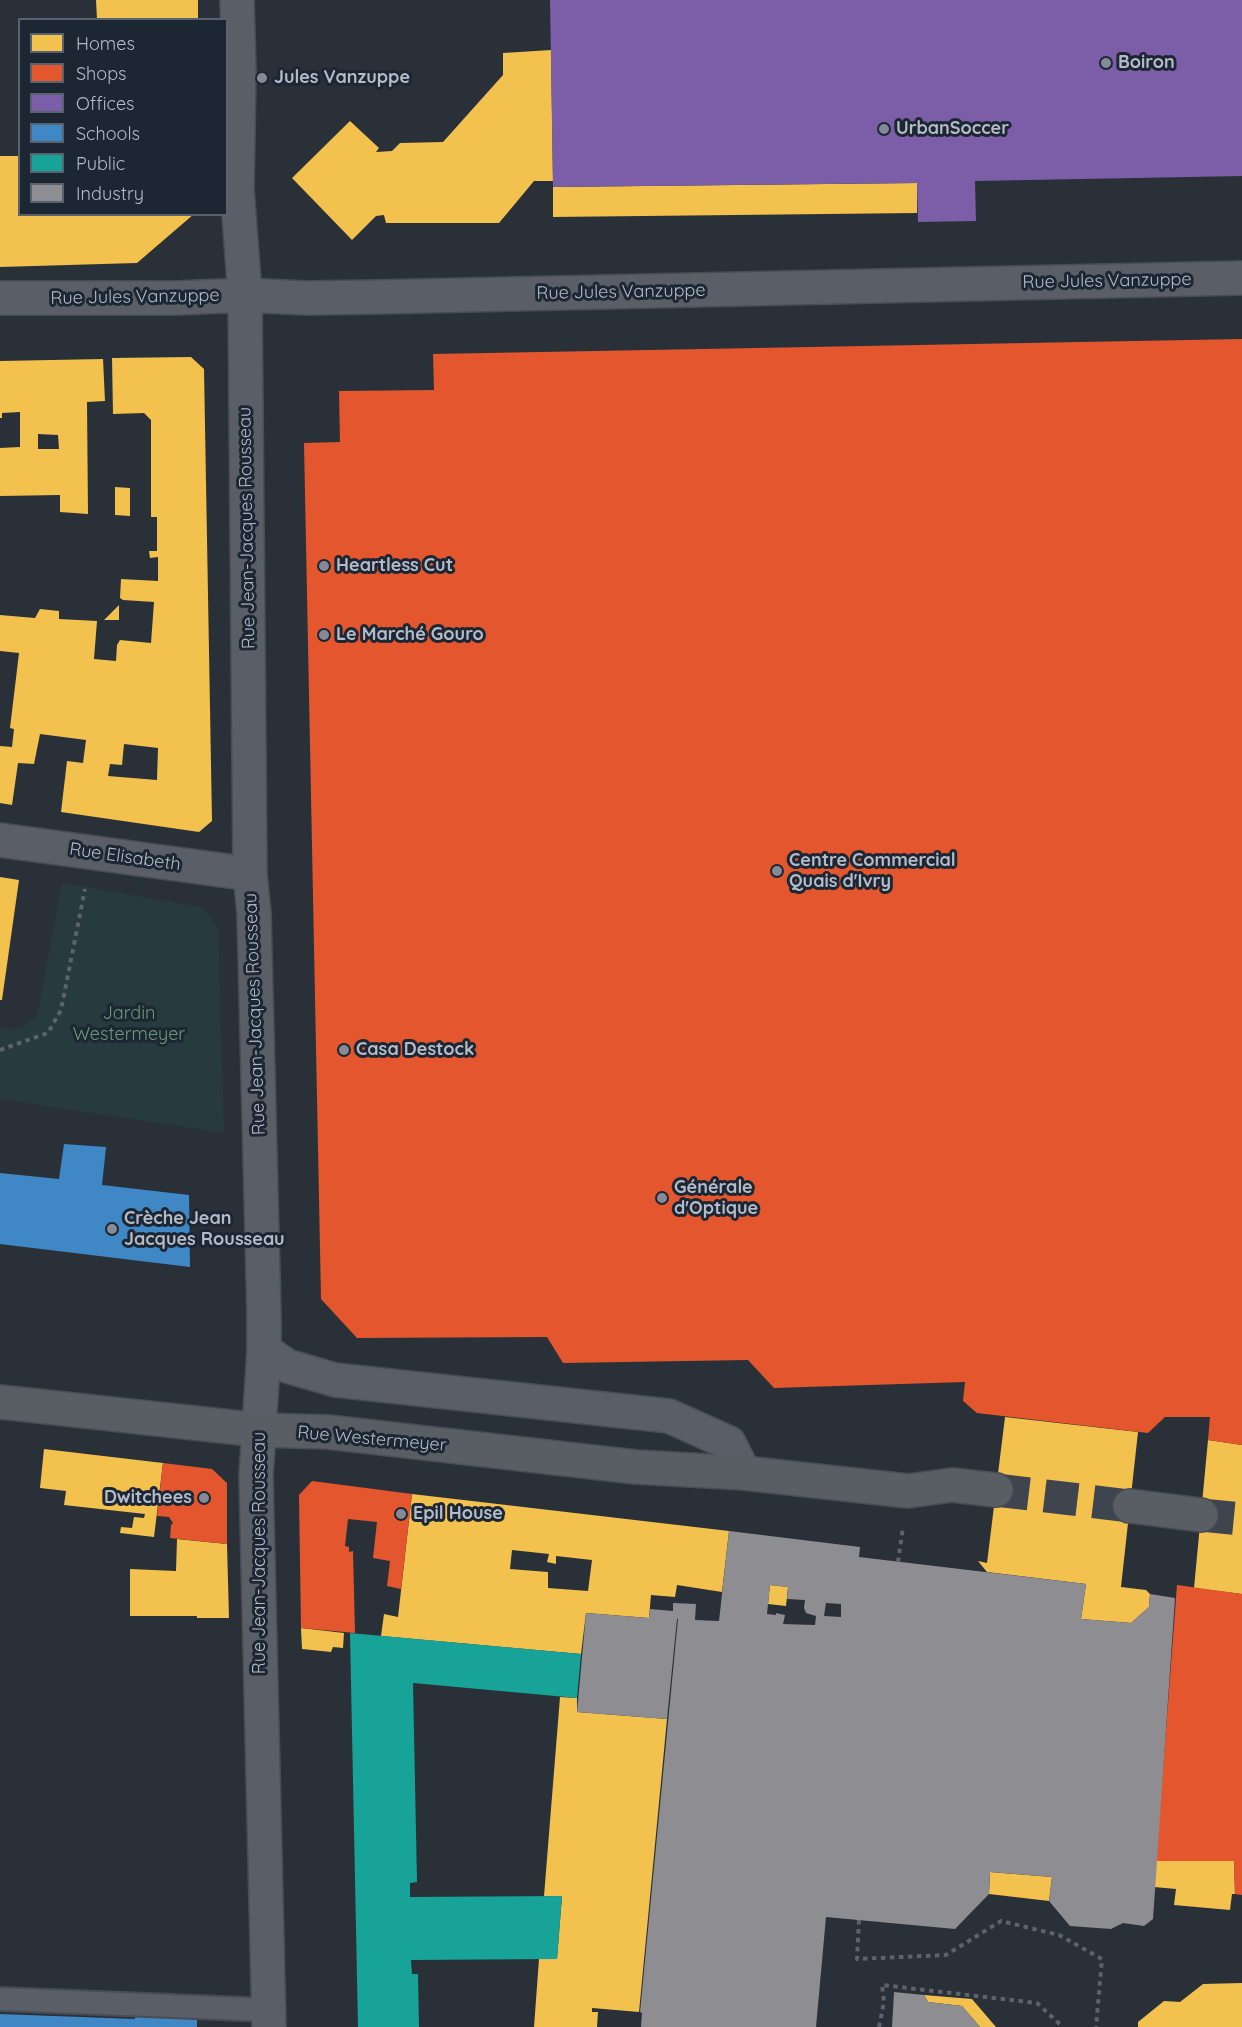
<!DOCTYPE html>
<meta charset="utf-8">
<style>
body{margin:0}
#map{position:relative;width:1242px;height:2027px;overflow:hidden;background:#2a3038;font-family:Quicksand,sans-serif}
canvas{display:block}
.legend{position:absolute;left:18px;top:18px;width:210px;height:198px;box-sizing:border-box;background:#1d2633;border:2px solid #59626f;margin:0;padding:8px 10px;list-style:none;font-size:18px;color:#b4bcc9}
.legend li{display:flex;align-items:center;gap:12px;height:30px}
.legend b{width:30px;border:2px solid #59626f}
</style>
<div id="map">
<canvas width="1242" height="2027"></canvas>
<ul class="legend">
<li><b style="height:16px;background:#f2c14e"></b>Homes</li>
<li><b style="height:16px;background:#e4572e"></b>Shops</li>
<li><b style="height:16px;background:#7b5ea7"></b>Offices</li>
<li><b style="height:16px;background:#3f88c5"></b>Schools</li>
<li><b style="height:16px;background:#17a398"></b>Public</li>
<li><b style="height:16px;background:#8d8d92"></b>Industry</li>
</ul>
</div>
<script>
const context = document.querySelector('canvas').getContext('2d');
context.lineJoin = 'round';
function paint(path, color) { context.fillStyle = color; context.fill(path, 'evenodd'); }
const poly = rows => new Path2D(rows.map(r => 'M' + r).join(''));
function trace(path, color, width, dash) { context.strokeStyle = color; context.lineWidth = width; context.lineCap = dash ? 'butt' : 'round'; context.setLineDash(dash || []); context.stroke(path); }
function write(font, color, halo, rows, align = 'center') {
  context.font = font + ' Quicksand,sans-serif'; context.lineWidth = 6; context.setLineDash([]); context.textBaseline = 'middle'; context.strokeStyle = halo; context.fillStyle = color; for (const [text, x, y, turn = 0] of rows) {
    context.save(); context.translate(x, y); context.rotate((+turn || 0) * Math.PI / 180); context.textAlign = isNaN(turn) ? turn : align; if (halo) context.strokeText(text, 0, 0); context.fillText(text, 0, 0); context.restore();
  }
}
paint(poly([
 [62,883,201,907,218,926,224,1133,0,1099,0,1027,20,1030,37,1016]
]), '#273a3e');
paint(poly([
 [96,0,198,0,198,20,97,20],
 [551,50,553,181,534,181,499,223,386,223,384,215,376,216,352,240,292,178,350,121,379,148,376,152,392,151,400,143,443,142,503,75,503,53],
 [0,156,20,156,20,214,194,214,137,263,0,267],
 [917,183,917,213,553,217,553,187],
 [191,357,204,369,212,821,199,832,61,812,67,761,83,763,86,740,40,734,34,764,18,763,12,805,0,803,0,746,12,747,14,729,10,728,19,653,0,651,0,615,35,618,40,609,59,611,59,619,97,621,94,659,116,661,117,645,120,640,151,643,154,602,123,600,120,598,121,579,158,581,158,557,150,558,149,551,157,551,157,517,151,517,151,420,144,413,113,414,112,358],
 [124,744,158,748,157,780,108,776,110,764,122,765],
 [103,359,105,401,87,402,88,514,60,512,60,495,0,496,0,448,20,447,20,412,2,413,2,418,0,418,0,361],
 [38,434,58,435,59,449,38,449],
 [115,487,130,488,130,516,115,515],
 [119,605,119,620,104,620],
 [0,877,19,880,2,1000,0,1000],
 [1005,1417,1138,1432,1121,1587,1146,1590,1150,1594,1149,1607,1131,1623,1081,1619,1086,1584,987,1572,978,1561,987,1563],
 [1208,1440,1242,1445,1242,1594,1194,1588],
 [44,1449,163,1463,154,1537,120,1533,121,1527,132,1528,134,1517,144,1518,145,1514,64,1505,66,1491,40,1488],
 [412,1494,729,1531,722,1592,677,1585,675,1597,651,1595,649,1618,586,1613,581,1654,381,1636,384,1614,398,1617],
 [512,1550,549,1554,547,1562,556,1564,556,1556,592,1560,588,1591,548,1588,548,1572,510,1569],
 [177,1539,227,1544,229,1618,197,1618,197,1616,130,1616,130,1569,176,1571],
 [770,1585,788,1587,786,1606,768,1604],
 [301,1628,344,1633,343,1648,333,1647,331,1652,302,1649],
 [560,1697,577,1698,577,1712,667,1719,639,2012,592,2008,592,2012,598,2012,597,2027,534,2027,539,1959,557,1959,562,1896,544,1896],
 [1156,1861,1234,1861,1235,1894,1232,1894,1230,1910,1174,1905,1176,1889,1154,1887],
 [990,1872,1052,1877,1049,1901,989,1894],
 [1242,1983,1242,2027,1138,2027,1138,2022,1164,2001,1180,2002,1203,1984],
 [924,1995,972,1999,996,2027,980,2027,962,2006,928,2002]
]), '#f2c14e');
paint(poly([
 [1242,339,1242,1445,1208,1440,1210,1417,1165,1417,1148,1433,977,1413,963,1401,965,1382,774,1388,748,1360,563,1363,547,1337,357,1338,321,1299,304,443,340,442,339,391,434,390,433,354],
 [163,1463,212,1469,227,1483,227,1544,170,1538,171,1525,173,1523,169,1517,157,1516],
 [312,1481,412,1494,401,1589,387,1586,390,1561,373,1558,377,1522,348,1519,345,1546,349,1547,349,1552,353,1551,355,1633,301,1628,299,1495],
 [1177,1585,1242,1594,1242,1895,1235,1894,1234,1861,1156,1861]
]), '#e4572e');
paint(poly([
 [550,0,1242,0,1242,176,975,181,976,221,918,222,917,183,553,187]
]), '#7b5ea7');
paint(poly([
 [64,1144,106,1147,102,1185,189,1195,190,1267,0,1244,0,1173,59,1179],
 [143,2010,172,2013,171,2017,197,2018,197,2027,0,2027,0,2014,135,2019,135,2016,143,2017]
]), '#3f88c5');
paint(poly([
 [350,1633,581,1654,577,1698,413,1683,417,1882,410,1883,410,1897,562,1896,557,1959,411,1960,412,1974,418,1974,419,2027,358,2027]
]), '#17a398');
paint(poly([
 [729,1531,860,1547,859,1557,1086,1584,1081,1619,1131,1623,1149,1607,1150,1594,1175,1598,1153,1919,1144,1926,1123,1923,1111,1929,1070,1926,1049,1901,1052,1877,990,1872,989,1894,955,1929,826,1917,816,2027,641,2027,642,2013,640,2012,678,1619,677,1619,667,1719,577,1712,586,1613,649,1618,650,1609,673,1611,673,1603,696,1604,695,1620,719,1621],
 [770,1585,788,1587,787,1599,805,1600,804,1608,806,1613,816,1616,815,1625,783,1624,785,1615,776,1613,776,1615,767,1614],
 [826,1603,841,1604,841,1617,824,1616],
 [894,1992,924,1995,928,2002,962,2006,980,2027,892,2027]
]), '#8d8d92');
trace(poly([
 [996,1490,1130,1506],
 [1201,1515,1242,1519]
]), '#3f454e', 33, [33, 16]);
const lane = poly([
 [0,1999,269,2010]
]);
const street = poly([
 [237,0,239,70,237,189,245,295,250,874,254,913,264,1315,264,1350,256,1476,269,2027],
 [0,298,177,298,245,295,305,298,375,297,1242,278],
 [0,840,250,874],
 [264,1350,287,1366,335,1380,669,1416,729,1443,744,1473]
]);
const secondary = poly([
 [0,1402,259,1430,328,1432,636,1467,744,1473,908,1491,952,1485,996,1490],
 [1130,1506,1201,1515]
]);
trace(lane, '#484c53', 26);
trace(street, '#484c53', 36);
trace(secondary, '#484c53', 36);
trace(poly([
 [0,1050,48,1033,61,1010,85,889],
 [898,1562,903,1527],
 [859,1920,857,1959,946,1955,1001,1921,1059,1935,1102,1959,1096,2027],
 [879,2027,884,2002,882,1985,1037,2003,1063,2027]
]), '#5d636a', 4, [4.5, 4.5]);
trace(lane, '#5a5e66', 22);
trace(street, '#5a5e66', 33);
trace(secondary, '#595d64', 33);
for (const [x, y, r, color] of [
 [1106,63,6,"#848b96"],
 [262,78,6,"#848b96"],
 [884,129,6,"#848b96"],
 [324,566,6,"#848b96"],
 [324,635,6,"#848b96"],
 [777,871,6,"#848b96"],
 [344,1050,6,"#848b96"],
 [662,1198,6,"#848b96"],
 [112,1229,6,"#848b96"],
 [204,1498,6,"#848b96"],
 [401,1514,6,"#848b96"]
]) { const dot = new Path2D(); dot.arc(x, y, r, 0, 2 * Math.PI); context.fillStyle = color; context.fill(dot); trace(dot, '#1d2633', 2); }
write('bold 18px', '#b4bcc9', '#1d2633', [
 ["Boiron",1118,63],
 ["Jules Vanzuppe",274,78],
 ["UrbanSoccer",896,129],
 ["Heartless Cut",336,566],
 ["Le Marché Gouro",336,635],
 ["Centre Commercial",789,861],
 ["Quais d'Ivry",789,882],
 ["Casa Destock",356,1050],
 ["Générale",674,1188],
 ["d'Optique",674,1209],
 ["Crèche Jean",124,1219],
 ["Jacques Rousseau",124,1240],
 ["Dwitchees",192,1498,"right"],
 ["Epil House",413,1514]
], 'left');
write('18px', '#b4bcc9', '#1d2633', [
 ["Rue Jules Vanzuppe",1107,281,-1],
 ["Rue Jules Vanzuppe",621,292,-1],
 ["Rue Jules Vanzuppe",135,297,-1],
 ["Rue Jean-Jacques Rousseau",247,528,-91],
 ["Rue Elisabeth",125,857,8],
 ["Rue Jean-Jacques Rousseau",255,1014,-92],
 ["Rue Westermeyer",372,1439,5],
 ["Rue Jean-Jacques Rousseau",260,1553,-90]
]);
write('18px', '#6b9a76', '#1d2633', [
 ["Jardin",129,1014],
 ["Westermeyer",129,1035]
]);
</script>
